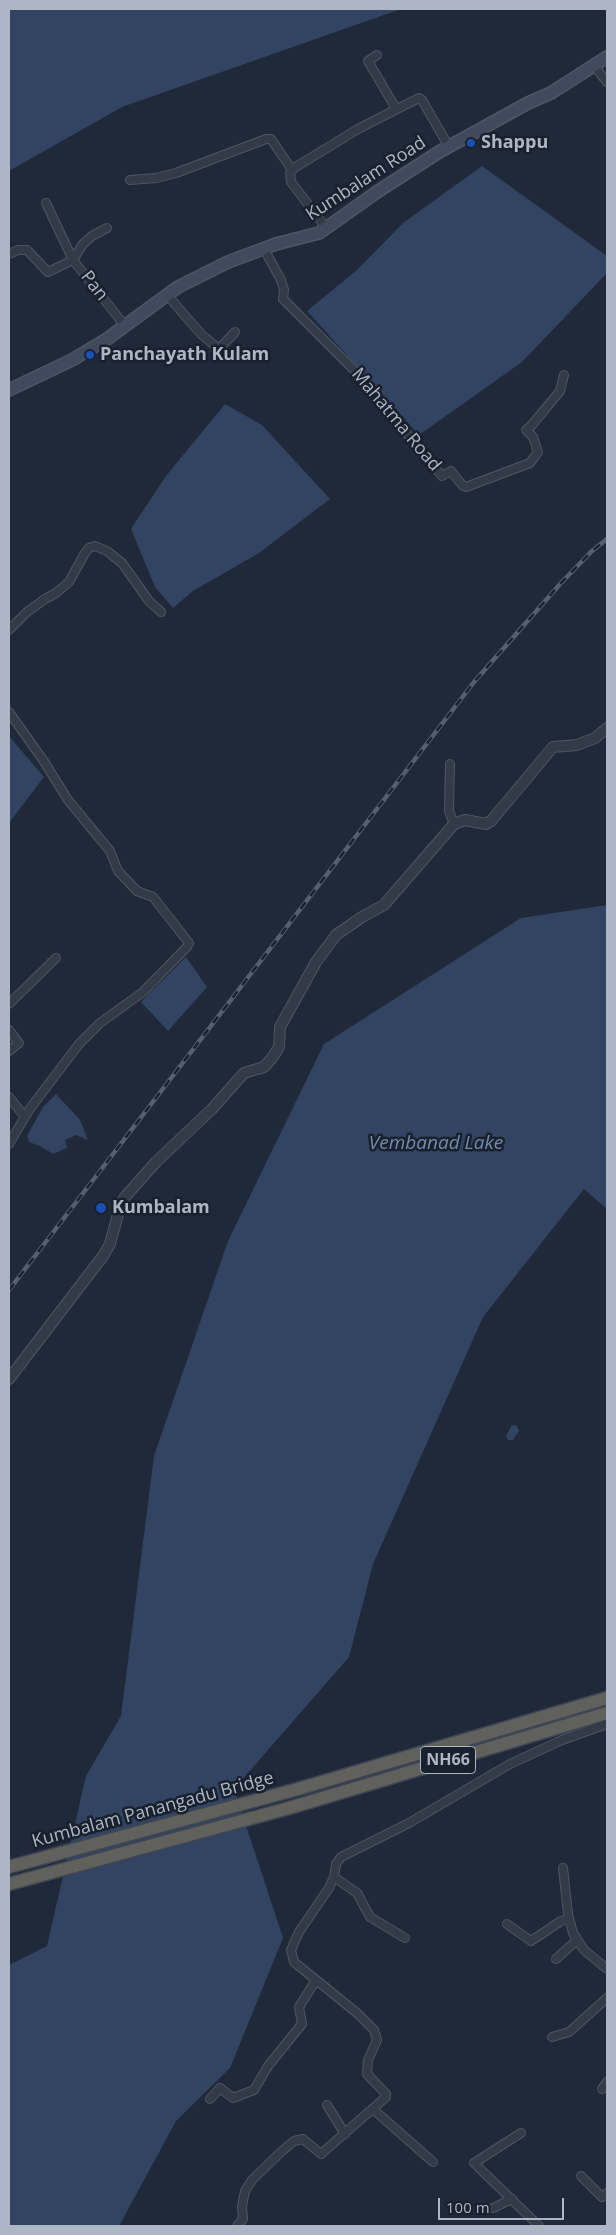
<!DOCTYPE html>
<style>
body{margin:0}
#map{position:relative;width:616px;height:2235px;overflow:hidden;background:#202939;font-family:"Open Sans",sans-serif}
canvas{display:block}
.frame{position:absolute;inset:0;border:10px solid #aeb6c6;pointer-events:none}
.scale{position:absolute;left:438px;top:2198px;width:126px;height:22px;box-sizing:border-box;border:2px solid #aeb6c6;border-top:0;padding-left:6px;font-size:15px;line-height:18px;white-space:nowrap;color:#aeb6c6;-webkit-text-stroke:4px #19202e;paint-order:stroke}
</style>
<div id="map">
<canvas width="616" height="2235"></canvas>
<div class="frame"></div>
<div class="scale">100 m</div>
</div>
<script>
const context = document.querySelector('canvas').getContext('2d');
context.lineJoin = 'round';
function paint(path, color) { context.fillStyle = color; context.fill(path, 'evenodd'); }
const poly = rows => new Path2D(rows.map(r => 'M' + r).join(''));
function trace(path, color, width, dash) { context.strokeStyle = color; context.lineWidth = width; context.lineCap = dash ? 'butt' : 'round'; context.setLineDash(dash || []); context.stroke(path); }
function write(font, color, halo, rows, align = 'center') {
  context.font = font + ' "Open Sans",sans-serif'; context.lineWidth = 5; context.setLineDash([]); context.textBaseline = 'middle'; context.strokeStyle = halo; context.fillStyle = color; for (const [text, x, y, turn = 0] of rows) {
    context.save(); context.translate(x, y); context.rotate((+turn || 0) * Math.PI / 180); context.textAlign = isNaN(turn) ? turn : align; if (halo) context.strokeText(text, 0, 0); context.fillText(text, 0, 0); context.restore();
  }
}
paint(poly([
 [9,9,401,9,122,107,9,171],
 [482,166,607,256,607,273,522,362,419,435,307,311,358,269,403,223],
 [225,404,262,425,330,499,259,553,193,591,173,608,155,587,131,529,166,476],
 [9,736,44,777,9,823],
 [607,905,607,1209,584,1189,483,1317,373,1564,349,1657,234,1789,283,1938,230,2068,176,2121,119,2226,9,2226,9,1965,47,1946,86,1776,121,1716,154,1456,228,1241,324,1044,521,918],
 [186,957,207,987,168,1031,141,1002],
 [56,1094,80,1120,88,1140,76,1135,65,1140,67,1148,53,1154,40,1146,29,1142,27,1136,43,1107],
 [512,1425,517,1426,519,1431,513,1440,508,1440,506,1436]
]), '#324461');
const minor = poly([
 [377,55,368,61,395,107,399,108,419,98,422,100,449,147],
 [594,66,607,82],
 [130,180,156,178,176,173,266,139,271,139,292,170],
 [46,203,73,260],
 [327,229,291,182,290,173,294,168,358,129,399,108],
 [264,249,281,280,284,290,283,299,355,371,442,476,451,471,462,485,466,487,530,463,538,452,533,437,526,430,531,426,560,391,564,375],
 [9,254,18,250,27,250,48,272,73,260,125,326],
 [73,260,83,244,92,236,107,228],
 [167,295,201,334,219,349,235,332],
 [9,630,27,612,45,599,56,593,69,582,85,553,89,548,95,546,107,551,122,563,149,601,161,612],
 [9,712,43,760,68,800,110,851,118,871,137,891,153,897,189,943,187,947,143,992,100,1023,79,1044,29,1110,9,1144],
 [450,764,449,811,454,824],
 [9,1004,56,958],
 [9,1030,19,1043,9,1051],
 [9,1097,25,1117],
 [563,1868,568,1914,573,1933,584,1950,607,1969],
 [334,1877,357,1893,370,1917,405,1938],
 [507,1924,531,1941,561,1921,569,1919],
 [556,1959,577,1940],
 [552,2037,569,2032,607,1998],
 [602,2089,607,2082],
 [210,2099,220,2088,233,2098,254,2090,268,2066,302,2024,299,2007,316,1980],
 [327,2105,345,2134],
 [374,2110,433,2162],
 [521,2133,474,2163,539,2226],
 [581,2176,602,2197,607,2193],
 [493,2208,512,2199],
 [237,2226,243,2219,242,2206,245,2191,252,2180,282,2151,294,2141,303,2139,321,2154,386,2097,386,2094,367,2074,368,2060,377,2040,374,2030,357,2013,294,1962,291,1950,299,1932,329,1888,334,1877,336,1864,341,1857,409,1823,510,1764,562,1740,607,1724]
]);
const tertiary = poly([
 [9,1379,103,1256,110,1244,120,1207,124,1198,156,1162,212,1109,244,1073,264,1067,272,1058,279,1047,280,1027,316,962,336,935,362,917,384,905,454,824,465,820,486,824,491,821,553,747,577,745,595,738,607,728]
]);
const secondary = poly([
 [9,390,72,360,107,339,178,287,228,262,276,244,319,233,377,192,439,152,528,103,551,93,607,57]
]);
const trunk = poly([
 [9,1867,298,1789,607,1698],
 [9,1884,289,1808,607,1713]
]);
trace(minor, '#4e5664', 10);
trace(tertiary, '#4e5664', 12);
trace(secondary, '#4e5664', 14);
trace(trunk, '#3e4654', 15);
trace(minor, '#333b49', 8);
trace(tertiary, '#333b49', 10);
trace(secondary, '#414a5c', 11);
trace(trunk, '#60605c', 12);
const rail = poly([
 [9,1290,474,682,561,583,592,551,607,539]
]);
trace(rail, '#555f70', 4.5);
trace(rail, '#19202e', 2.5, [8]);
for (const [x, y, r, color] of [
 [471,143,5,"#1a4fb4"],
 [90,355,5,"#1a4fb4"],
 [101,1208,6,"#1a4fb4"]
]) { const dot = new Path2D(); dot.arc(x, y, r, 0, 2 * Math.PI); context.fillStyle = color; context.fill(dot); trace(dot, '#19202e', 2); }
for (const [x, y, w] of [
 [448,1760,55]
]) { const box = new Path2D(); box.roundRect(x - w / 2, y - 13.5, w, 27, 4); context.fillStyle = '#19202e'; context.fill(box); trace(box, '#aeb6c6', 1); }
write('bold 16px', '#aeb6c6', null, [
 ["NH66",448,1760]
]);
write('bold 18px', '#aeb6c6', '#19202e', [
 ["Shappu",481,143],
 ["Panchayath Kulam",100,355],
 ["Kumbalam",112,1208]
], 'left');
write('18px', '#aeb6c6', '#19202e', [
 ["Kumbalam Road",366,179,-33],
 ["Pan",94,286,52],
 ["Mahatma Road",396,420,50],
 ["Kumbalam Panangadu Bridge",153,1810,-15]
]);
write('italic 19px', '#748baf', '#19202e', [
 ["Vembanad Lake",436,1144]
]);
</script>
